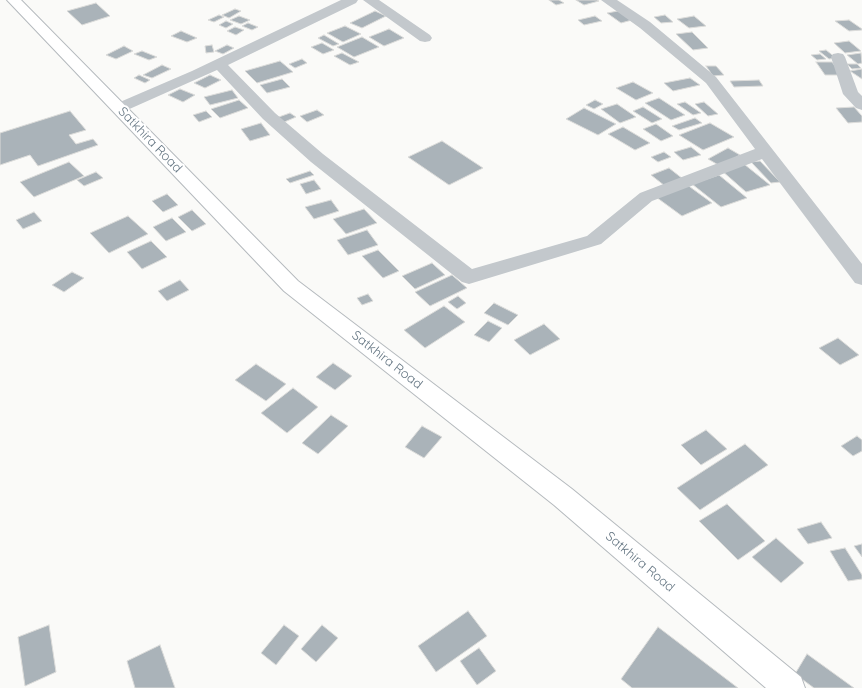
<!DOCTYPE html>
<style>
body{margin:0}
canvas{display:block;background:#fafaf8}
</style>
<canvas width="862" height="688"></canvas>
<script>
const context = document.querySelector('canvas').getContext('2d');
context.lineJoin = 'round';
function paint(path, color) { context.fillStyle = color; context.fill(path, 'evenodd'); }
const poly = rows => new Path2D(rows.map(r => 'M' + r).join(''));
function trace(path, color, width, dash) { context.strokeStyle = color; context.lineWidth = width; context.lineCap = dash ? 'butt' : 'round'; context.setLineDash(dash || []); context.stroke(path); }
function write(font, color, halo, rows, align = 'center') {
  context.font = font + ' Quicksand,sans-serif'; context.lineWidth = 4; context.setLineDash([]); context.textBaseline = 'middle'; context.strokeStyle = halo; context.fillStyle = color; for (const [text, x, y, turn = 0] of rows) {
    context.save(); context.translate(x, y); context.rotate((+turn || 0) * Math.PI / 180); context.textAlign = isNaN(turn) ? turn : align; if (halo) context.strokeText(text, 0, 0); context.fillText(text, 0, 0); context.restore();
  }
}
const building = poly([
 [549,0,559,0,564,3,556,5,549,0],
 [576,0,597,0,599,1,584,5,576,0],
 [96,3,110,16,82,25,67,11,96,3],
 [235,9,241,11,229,18,222,15,235,9],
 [375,11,386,16,362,28,350,23,375,11],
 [618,11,632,20,621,23,607,13,618,11],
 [219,15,224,17,214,22,208,20,219,15],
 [665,15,673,22,661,23,654,17,665,15],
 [239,16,250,20,241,24,230,20,239,16],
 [595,16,602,21,584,25,578,20,595,16],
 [694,16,706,26,689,28,677,19,694,16],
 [849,20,862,29,862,30,849,31,835,21,849,20],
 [226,21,233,24,226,28,219,25,226,21],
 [248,23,258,27,252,30,242,26,248,23],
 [345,26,361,34,343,42,327,33,345,26],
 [235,27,244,30,236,35,227,31,235,27],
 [389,29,404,38,384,46,369,37,389,29],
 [181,31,197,38,187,42,171,36,181,31],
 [692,32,708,48,693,50,676,34,692,32],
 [324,35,339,44,333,46,318,38,324,35],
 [362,37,379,47,354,57,337,47,362,37],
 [849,41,861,51,845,53,834,43,849,41],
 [322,43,334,50,323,54,311,47,322,43],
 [212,45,214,52,206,53,205,46,212,45],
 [227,45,234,48,223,54,215,51,227,45],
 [124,46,133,51,116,59,106,55,124,46],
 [826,50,836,58,829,59,819,51,826,50],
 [142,51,157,57,149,60,134,54,142,51],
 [342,53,359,62,350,65,334,56,342,53],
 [861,53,862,63,858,64,847,55,861,53],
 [820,54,826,59,817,60,811,55,820,54],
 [302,59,307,63,295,68,289,64,302,59],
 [280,61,293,72,257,83,245,71,280,61],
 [816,62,832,62,842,75,825,75,816,62],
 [847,64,857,64,861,68,852,69,847,64],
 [162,65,171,69,152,78,143,75,162,65],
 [706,66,716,66,724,75,713,76,706,66],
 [862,69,862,79,850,71,862,69],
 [139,75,150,80,145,83,134,78,139,75],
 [210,75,221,80,205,88,194,83,210,75],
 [690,78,700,85,673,91,664,83,690,78],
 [282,79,290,87,267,93,260,85,282,79],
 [759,80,763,86,734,87,730,81,759,80],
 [633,82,653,93,636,100,616,88,633,82],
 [180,89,195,95,183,102,168,95,180,89],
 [232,90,238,98,210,105,204,97,232,90],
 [659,98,685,115,671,120,645,103,659,98],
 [239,100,248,108,220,118,211,109,239,100],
 [595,100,603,104,594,109,586,105,595,100],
 [685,102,701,113,693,115,677,104,685,102],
 [704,102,718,114,708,116,695,104,704,102],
 [617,104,636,117,620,123,601,109,617,104],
 [643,107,662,119,652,123,633,111,643,107],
 [854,107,862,116,862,122,848,123,836,108,854,107],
 [584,108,616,124,598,135,566,119,584,108],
 [317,110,324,115,307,122,300,116,317,110],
 [70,111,86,130,69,135,76,144,93,139,98,145,38,166,30,155,0,165,0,133,70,111],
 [206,111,212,117,199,122,193,115,206,111],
 [290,113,296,117,282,123,276,118,290,113],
 [695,118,702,123,679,130,672,126,695,118],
 [261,123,270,135,250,141,241,129,261,123],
 [710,123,734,137,703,150,679,135,710,123],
 [656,124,673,136,661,141,643,129,656,124],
 [623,127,650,143,635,150,608,134,623,127],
 [442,141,483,168,449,185,408,157,442,141],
 [691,147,701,155,683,160,674,152,691,147],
 [728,148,740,155,720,166,708,159,728,148],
 [664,152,671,157,658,162,651,157,664,152],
 [760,161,780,182,771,183,751,162,760,161],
 [69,162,84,176,34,197,20,182,69,162],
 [744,164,770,185,746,192,721,170,744,164],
 [669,168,683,179,665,186,651,175,669,168],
 [310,171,314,175,290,183,286,179,310,171],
 [96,172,103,178,84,186,77,180,96,172],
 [719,175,747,198,721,207,692,184,719,175],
 [314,180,321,189,306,194,300,184,314,180],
 [686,184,712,203,682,216,656,197,686,184],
 [167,194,178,205,163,212,152,201,167,194],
 [331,200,339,211,314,219,305,207,331,200],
 [364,209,377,223,346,234,333,219,364,209],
 [192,210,206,224,192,231,178,217,192,210],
 [34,212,42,221,23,229,16,220,34,212],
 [128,216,148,234,109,253,90,233,128,216],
 [172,218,186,232,166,241,153,227,172,218],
 [367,230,378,245,348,255,337,240,367,230],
 [151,241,167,257,142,269,127,252,151,241],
 [378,250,399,271,383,278,362,256,378,250],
 [432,263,445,275,415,289,402,276,432,263],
 [72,272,84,278,64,292,52,285,72,272],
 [452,275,467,288,430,306,415,292,452,275],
 [180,280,189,290,167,301,158,291,180,280],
 [368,294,373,301,362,305,357,298,368,294],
 [458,296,466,303,457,309,448,302,458,296],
 [494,303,518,315,508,325,484,313,494,303],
 [444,306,465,322,425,348,404,330,444,306],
 [488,321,502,328,489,342,474,335,488,321],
 [544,324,560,339,530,355,514,340,544,324],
 [838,338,859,355,840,365,819,348,838,338],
 [333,363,352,376,335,390,316,377,333,363],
 [256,364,286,384,266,401,235,380,256,364],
 [293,388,318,407,287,433,261,413,293,388],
 [331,415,348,426,318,454,302,443,331,415],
 [422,426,442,437,424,458,405,447,422,426],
 [706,430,727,449,701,465,681,445,706,430],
 [857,436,862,440,862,451,853,456,841,446,857,436],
 [745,444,768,465,700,510,677,488,745,444],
 [727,504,765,541,738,560,699,521,727,504],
 [821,522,832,538,808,544,797,529,821,522],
 [776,538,804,563,781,583,752,557,776,538],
 [862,544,862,557,854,546,862,544],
 [845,548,862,575,862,579,848,581,830,551,845,548],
 [468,611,487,636,436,672,418,646,468,611],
 [49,625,56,672,25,686,18,637,49,625],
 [284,625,299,636,276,665,261,653,284,625],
 [322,625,338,638,316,662,301,649,322,625],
 [658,627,738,688,632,688,621,679,658,627],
 [160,645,175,688,135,688,127,661,160,645],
 [479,648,496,671,477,685,460,661,479,648],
 [807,654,854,688,814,688,795,674,807,654]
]);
paint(building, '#aab3b9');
trace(building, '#dcdcda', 1);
const major = poly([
 [7,0,21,0,298,281,572,489,801,677,805,688,766,688,554,505,284,291,7,0]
]);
trace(major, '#b5babe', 2);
paint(poly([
 [341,0,358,0,356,3,228,65,275,113,323,154,472,269,587,236,640,193,755,149,706,83,640,28,601,0,617,0,650,22,716,77,862,264,862,285,855,283,762,159,652,201,601,244,469,284,462,282,311,162,263,119,217,70,125,111,119,113,113,111,111,108,113,105,192,71,341,0],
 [363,0,379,0,430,35,432,38,430,41,425,42,420,41,363,0],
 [838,53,843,54,845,57,858,92,862,96,862,110,856,108,843,94,831,57,833,54,838,53]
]), '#c3c8cc');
paint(major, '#fff');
write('13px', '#657683', '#fff', [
 ["Satkhira Road",150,140,46],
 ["Satkhira Road",387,360,38],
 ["Satkhira Road",640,562,40]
]);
</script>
